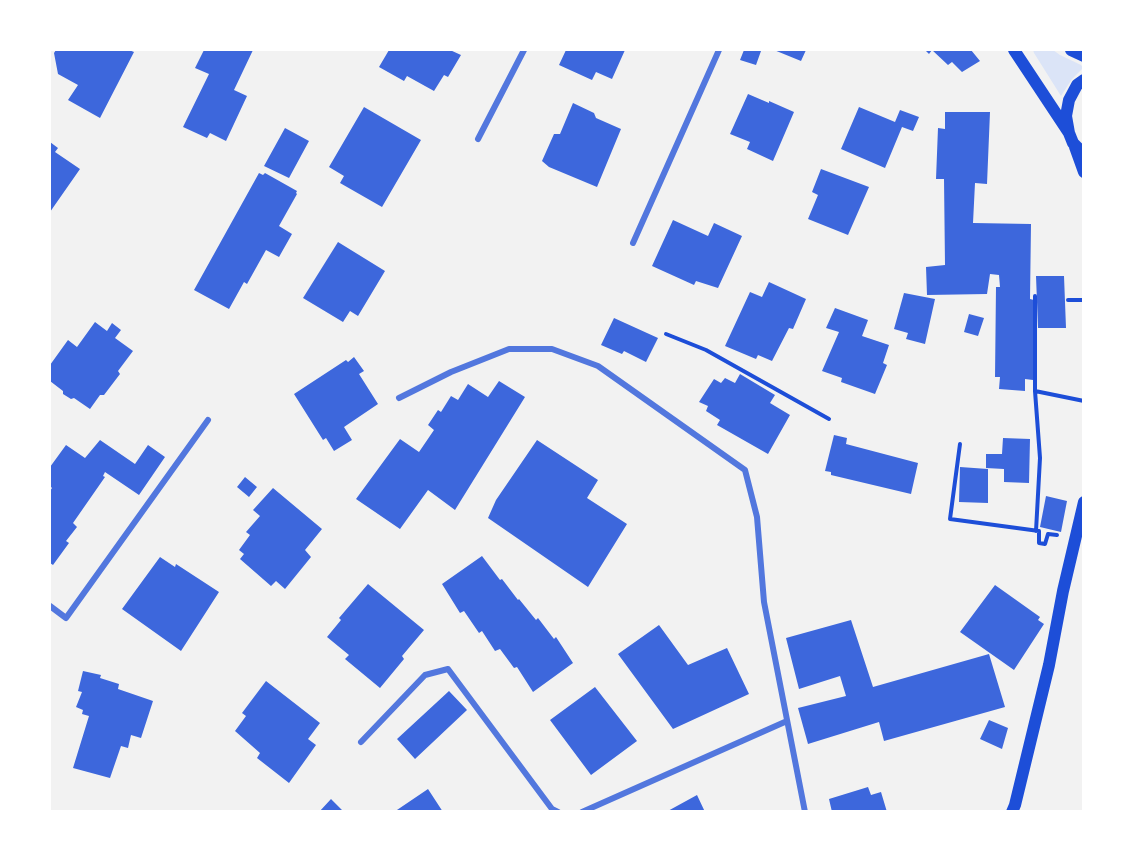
<!DOCTYPE html>
<style>
body{margin:0}
#map{position:relative;width:1133px;height:861px;overflow:hidden;background:#f2f2f2;font-family:"Asap Condensed",sans-serif}
canvas{display:block}
.frame{position:absolute;inset:0;border:51px solid #fff;pointer-events:none}
</style>
<div id="map">
<canvas width="1133" height="861"></canvas>
<div class="frame"></div>
</div>
<script>
const context = document.querySelector('canvas').getContext('2d');
context.lineJoin = 'round';
function paint(path, color) { context.fillStyle = color; context.fill(path, 'evenodd'); }
const poly = rows => new Path2D(rows.map(r => 'M' + r).join(''));
function trace(path, color, width, dash) { context.strokeStyle = color; context.lineWidth = width; context.lineCap = dash ? 'butt' : 'round'; context.setLineDash(dash || []); context.stroke(path); }
paint(poly([
 [1033,50,1053,50,1060,55,1081,65,1083,68,1072,79,1061,96,1034,53]
]), '#dbe4f7');
paint(poly([
 [56,50,129,50,134,52,100,118,68,100,78,85,58,74,54,53],
 [204,50,253,50,234,90,247,96,226,141,210,133,207,138,183,127,209,74,195,68],
 [389,50,450,50,461,55,448,77,444,75,434,91,407,76,404,81,379,67],
 [566,50,625,50,612,79,596,72,592,80,559,65],
 [744,50,757,50,761,51,756,65,740,60],
 [774,50,806,50,801,61],
 [925,50,971,50,980,61,962,72,952,62,948,65,932,50,929,54],
 [748,94,769,103,769,101,794,112,773,161,747,149,750,142,730,134],
 [573,103,594,113,596,118,621,129,597,187,549,167,542,161,554,134,560,134],
 [364,107,421,140,382,207,340,183,344,176,329,167],
 [859,107,895,122,900,110,919,117,913,131,902,127,885,168,841,149],
 [945,112,990,112,987,184,975,183,973,223,1031,224,1030,299,1034,300,1034,324,1033,380,1025,379,1025,391,999,389,1000,377,995,377,996,287,1000,287,999,275,990,274,987,294,927,295,926,267,945,265,944,179,936,179,938,128,945,129],
 [285,128,309,141,289,178,264,166],
 [50,142,58,148,55,152,80,169,50,212],
 [821,169,869,187,848,235,808,219,818,195,812,192],
 [259,173,263,175,265,173,297,191,296,193,297,194,279,226,292,234,279,257,266,250,247,284,244,282,229,309,194,290],
 [673,220,708,236,714,223,742,236,718,288,696,281,694,285,652,266],
 [338,242,385,271,358,316,350,311,343,322,303,298],
 [1036,276,1064,276,1066,328,1038,328],
 [769,282,806,299,793,329,789,328,772,361,758,355,756,359,725,346,750,292,762,297],
 [904,293,935,299,925,344,906,339,908,333,894,329],
 [835,308,868,320,862,336,889,345,883,363,887,365,875,394,841,382,842,378,822,371,839,332,826,328],
 [969,314,984,318,978,336,964,332],
 [614,318,658,338,646,362,624,351,622,354,601,345],
 [95,322,107,331,112,323,121,330,115,338,133,351,118,371,120,374,104,395,100,395,90,409,74,398,71,399,63,394,63,391,50,381,50,365,68,340,77,347],
 [354,357,364,371,359,374,378,404,344,427,352,440,334,451,326,438,323,440,294,394,346,360,348,362],
 [740,374,775,395,770,403,790,415,768,454,717,425,720,420,706,411,708,406,699,402,714,379,721,383,725,378,735,383],
 [499,381,525,397,455,510,428,490,400,529,356,499,400,439,419,452,434,430,428,425,438,410,441,412,451,396,458,400,468,384,488,397],
 [834,435,847,438,846,444,918,463,911,494,831,475,831,472,825,471],
 [1003,438,1030,439,1029,483,1004,482,1004,469,986,468,986,454,1002,454],
 [100,440,135,464,148,445,165,457,139,495,105,472,103,476,105,477,73,523,77,527,66,541,69,543,53,565,50,563,50,491,52,488,50,486,50,467,66,445,85,458],
 [537,440,598,480,587,498,627,524,588,587,488,518,496,500],
 [960,467,988,469,988,503,959,502],
 [245,477,257,487,249,497,237,487],
 [273,488,322,529,305,550,311,557,285,589,276,581,271,586,240,559,244,554,239,550,250,535,246,532,260,516,253,510],
 [1046,496,1067,501,1061,532,1040,527],
 [482,556,500,580,502,579,518,600,519,599,536,620,538,618,554,639,556,637,573,663,533,692,517,667,514,668,500,649,495,651,482,631,479,633,464,611,460,613,442,584],
 [160,557,175,567,176,564,219,592,181,651,122,609],
 [368,584,424,630,402,656,404,659,380,688,345,659,349,655,327,637,341,620,339,618],
 [995,585,1040,617,1038,620,1044,624,1014,670,960,632],
 [851,620,873,687,989,654,1005,707,884,741,879,722,808,744,798,708,846,696,840,676,799,689,786,638],
 [659,625,688,665,727,648,749,694,673,729,618,654],
 [83,671,101,675,100,678,119,684,118,689,153,701,141,738,131,735,128,748,121,746,110,778,73,768,89,716,82,714,83,710,76,707,82,692,78,691],
 [266,681,320,723,308,739,316,745,289,783,257,758,260,753,235,731,246,716,242,713],
 [595,687,637,741,591,775,550,720],
 [449,691,467,710,415,759,397,739],
 [989,720,1008,728,1002,749,980,739],
 [868,787,871,795,881,792,887,812,832,812,829,799],
 [428,789,443,812,394,812],
 [697,795,705,812,666,812],
 [331,799,344,812,319,812]
]), '#3d67dc');
trace(poly([
 [1035,296,1035,391,1040,458,1036,531],
 [1068,300,1084,300],
 [666,334,706,350,829,419],
 [1035,391,1084,401],
 [960,444,950,519,1039,531,1039,543,1045,544,1048,534,1057,535]
]), '#1d4ed8', 4);
trace(poly([
 [478,139,524,50],
 [633,243,719,50],
 [399,398,451,372,509,349,552,349,598,366,745,470,757,517,764,602,805,812],
 [50,606,66,618,208,420],
 [361,742,425,675,448,669,552,809,558,812],
 [582,812,787,721]
]), '#5277de', 6);
trace(poly([
 [1014,50,1069,133],
 [1071,50,1084,56],
 [1084,80,1077,85,1069,100,1066,116,1069,133,1073,143,1084,154],
 [1075,147,1084,172],
 [1012,812,1015,805,1049,665,1063,591,1084,502]
]), '#1d4ed8', 12);
</script>
